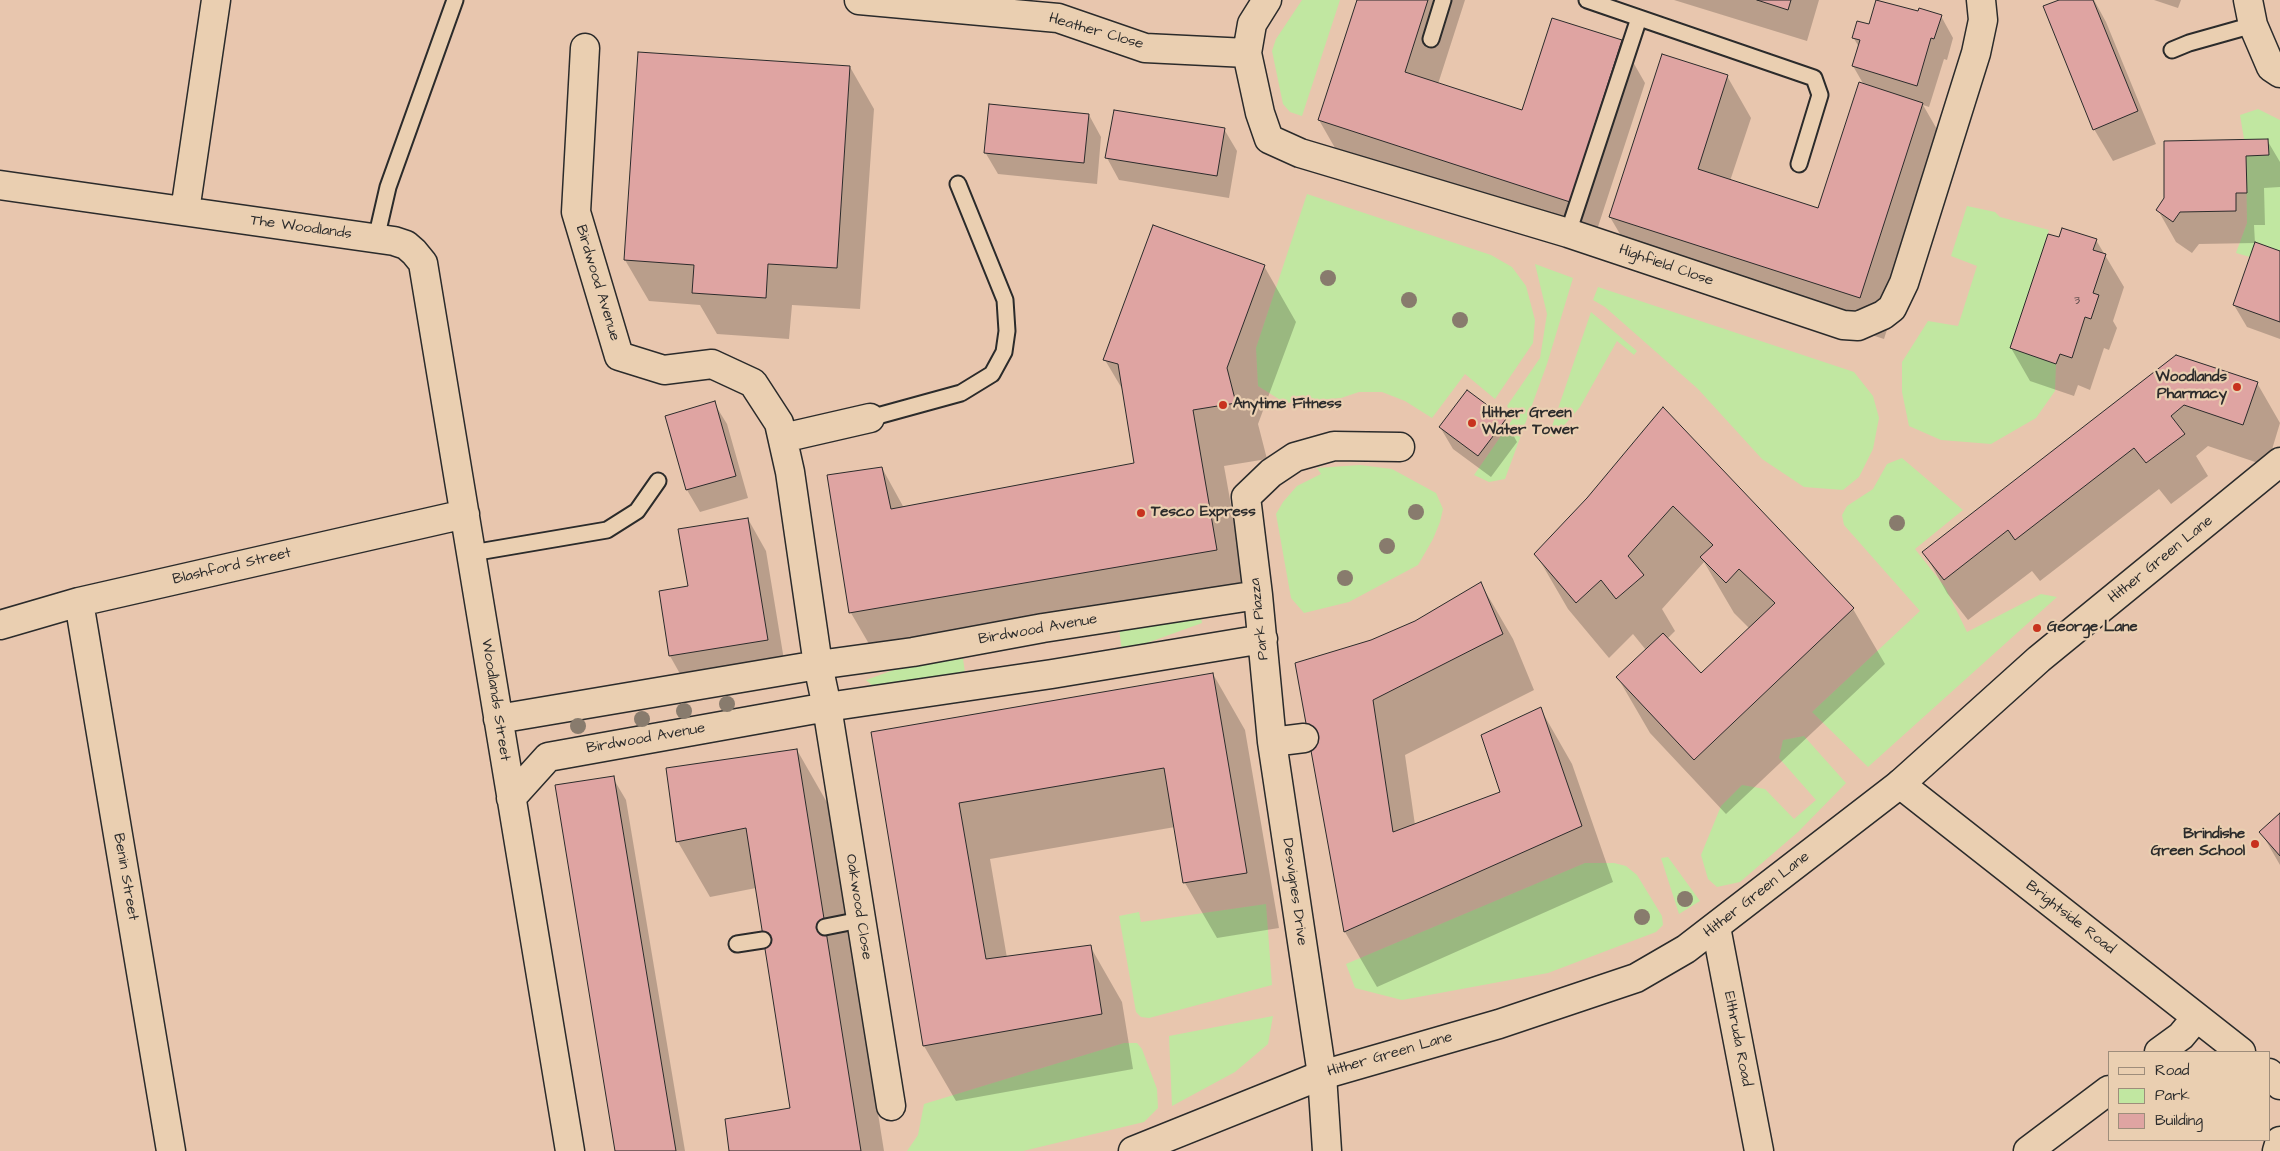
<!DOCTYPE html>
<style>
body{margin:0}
#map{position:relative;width:2280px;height:1151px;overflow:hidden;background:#e8c6ae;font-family:"Architects Daughter",sans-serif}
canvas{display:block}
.legend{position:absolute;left:2108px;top:1051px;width:162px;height:90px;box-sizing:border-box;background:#eacfb1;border:1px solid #9e8d7b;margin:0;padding:6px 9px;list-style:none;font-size:15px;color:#2b2b2b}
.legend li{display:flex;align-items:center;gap:10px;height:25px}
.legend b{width:25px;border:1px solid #9e8d7b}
</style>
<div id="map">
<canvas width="2280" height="1151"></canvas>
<ul class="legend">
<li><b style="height:6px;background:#eacfb1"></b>Road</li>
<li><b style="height:14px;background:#c1e7a1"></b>Park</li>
<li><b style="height:14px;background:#dfa4a2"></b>Building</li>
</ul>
</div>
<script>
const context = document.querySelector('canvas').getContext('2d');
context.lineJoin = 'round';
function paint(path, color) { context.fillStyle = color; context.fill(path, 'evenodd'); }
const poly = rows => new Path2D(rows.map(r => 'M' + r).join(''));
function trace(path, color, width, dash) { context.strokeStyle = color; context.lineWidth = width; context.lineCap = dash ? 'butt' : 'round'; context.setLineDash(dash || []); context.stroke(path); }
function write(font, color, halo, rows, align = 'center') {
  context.font = font + ' "Architects Daughter",sans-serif'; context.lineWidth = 4.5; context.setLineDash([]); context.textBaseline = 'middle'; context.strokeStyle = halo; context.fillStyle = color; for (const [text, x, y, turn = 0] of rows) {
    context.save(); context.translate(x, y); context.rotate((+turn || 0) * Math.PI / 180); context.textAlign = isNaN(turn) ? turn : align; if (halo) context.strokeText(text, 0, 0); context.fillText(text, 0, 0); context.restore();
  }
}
paint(poly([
 [1302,0,1340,0,1302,116,1290,112,1283,104,1272,51,1276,39],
 [2258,109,2280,120,2280,251,2256,242,2250,257,2236,253,2247,223,2246,156,2269,154,2268,139,2244,139,2240,115],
 [1307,194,1491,255,1512,267,1526,286,1535,320,1533,343,1495,399,1465,374,1432,418,1405,401,1382,392,1359,392,1341,398,1285,403,1258,386,1256,348],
 [1967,206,1995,212,2000,217,2049,230,2010,348,2056,364,2055,391,2036,418,1991,444,1941,440,1909,426,1902,392,1902,362,1928,321,1958,326,1977,266,1951,256],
 [1535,264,1573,278,1547,364,1505,479,1489,482,1474,475,1514,417,1507,406,1540,358,1547,314],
 [1598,287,1854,372,1873,396,1879,418,1873,449,1859,477,1843,490,1804,487,1762,459,1698,389,1605,307,1593,300],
 [1591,312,1637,351,1634,355,1617,341,1580,407,1554,437,1549,435],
 [1902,458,1963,510,1915,549,1945,587,1967,632,2041,594,2057,597,1868,767,1812,712,1920,611,1844,525,1842,515,1847,506,1873,489,1887,464],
 [1360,465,1392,469,1436,493,1443,509,1440,522,1433,539,1418,565,1349,602,1304,613,1291,598,1276,514,1283,502,1297,486,1321,474,1317,468],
 [1200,613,1202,623,1122,652,1119,627],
 [962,651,965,673,877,690,866,680,913,663],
 [1804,736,1846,783,1798,832,1740,882,1717,887,1708,879,1701,855,1721,806,1742,785,1765,789,1794,819,1816,800,1779,758,1783,740],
 [1668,857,1700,901,1679,914,1661,858],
 [1585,863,1614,863,1626,866,1637,875,1662,916,1663,925,1656,932,1548,973,1402,1000,1355,988,1346,964],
 [1266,904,1272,985,1149,1018,1141,1017,1136,1012,1119,916,1139,912,1141,922],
 [1273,1016,1268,1044,1235,1072,1172,1106,1169,1036],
 [1124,1043,1137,1043,1142,1049,1157,1089,1158,1108,1144,1122,1023,1151,907,1151,918,1135,924,1104]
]), '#c1e7a1');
paint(poly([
 [1358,0,1465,0,1438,84,1523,111,1621,41,1645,83,1593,242,1343,162,1319,120],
 [1674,0,1819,0,1807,41],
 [1877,0,1919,12,1941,16,1953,38,1947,60,1944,59,1929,107,1923,105,1946,145,1884,339,1634,258,1610,217,1727,76,1751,118,1730,181,1819,209,1864,85,1853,66,1859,47,1853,37,1870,26],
 [2062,0,2094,0,2106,22,2156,144,2113,161,2094,129],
 [2154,0,2181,0,2178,8],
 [850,67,874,109,860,309,792,305,789,339,717,334,700,305,649,301,625,260],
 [1089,115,1101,137,1097,184,998,174,985,152],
 [1224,129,1237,151,1229,198,1119,180,1107,158],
 [2267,140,2280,162,2280,187,2264,188,2265,225,2254,225,2255,243,2199,244,2192,253,2176,242,2158,210],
 [2049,235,2060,239,2096,240,2124,287,2113,321,2117,328,2109,350,2104,348,2090,390,2078,385,2074,396,2030,381,2011,348],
 [2280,252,2280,339,2247,327,2234,305],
 [1264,266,1296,322,1258,424,1267,459,1224,466,1249,606,883,668,851,613,882,468,904,508,1136,464,1124,392,1105,360],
 [2177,356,2257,383,2280,423,2267,466,2208,446,2196,456,2208,476,2171,504,2159,489,2040,581,2032,571,1968,620,1947,593,1924,552],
 [714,403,727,424,748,498,700,512,687,490,666,417],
 [1664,409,1853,609,1885,664,1726,814,1650,733,1618,678,1646,650,1633,634,1609,658,1568,609,1536,554,1588,499],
 [1704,562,1734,613,1750,629,1701,675,1667,639,1675,631,1662,609],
 [1505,420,1517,442,1491,477,1453,449,1440,427],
 [748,519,766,551,786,672,688,688,670,656,689,587],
 [1481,584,1513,639,1534,690,1405,755,1415,825,1502,792,1540,708,1572,764,1613,882,1377,987,1345,932,1296,664,1372,641,1415,622],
 [1213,674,1245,730,1279,928,1217,938,1185,883,1175,827,990,859,1007,958,1090,946,1122,1002,1133,1069,956,1101,924,1046,873,733],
 [797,750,829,806,884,1151,730,1151,792,1109,756,888,710,897,678,842],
 [613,778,626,800,685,1151,616,1151],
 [2280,815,2280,865,2261,832]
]), '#0003');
const building = poly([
 [1357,0,1428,0,1405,72,1522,110,1552,18,1622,40,1570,202,1318,120,1357,0],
 [1757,0,1791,0,1788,10,1757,0],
 [1876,0,1918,11,1919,8,1942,15,1934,39,1931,38,1917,86,1852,66,1860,40,1852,38,1857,21,1869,24,1876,0],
 [2059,0,2093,0,2138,111,2093,130,2043,6,2059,0],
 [638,52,850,66,837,268,768,264,766,298,692,293,694,265,624,260,638,52],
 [1662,54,1728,75,1698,169,1818,208,1859,82,1923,103,1860,298,1609,217,1662,54],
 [989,104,1089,114,1084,163,984,153,989,104],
 [1114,110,1225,128,1217,176,1105,158,1114,110],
 [2268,139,2269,155,2246,156,2247,193,2236,193,2236,211,2180,212,2173,222,2156,210,2164,198,2164,141,2268,139],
 [1153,225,1265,265,1227,368,1236,403,1193,410,1217,550,849,613,827,475,882,467,891,509,1134,463,1118,364,1103,360,1153,225],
 [2062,228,2097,239,2093,250,2106,254,2093,293,2099,295,2091,319,2085,317,2072,358,2060,354,2056,364,2010,348,2048,234,2059,237,2062,228],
 [2255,242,2280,251,2280,322,2233,305,2255,242],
 [2176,355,2258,382,2243,425,2184,405,2171,416,2185,434,2146,463,2134,448,2015,540,2008,530,1944,580,1922,552,2176,355],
 [1467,390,1506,419,1478,456,1439,427,1467,390],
 [715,401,736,476,686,490,665,416,715,401],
 [1663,407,1854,608,1694,760,1616,677,1663,633,1701,673,1775,603,1739,569,1726,583,1700,557,1713,545,1673,506,1628,556,1644,575,1616,599,1601,580,1576,603,1534,554,1587,498,1663,407],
 [748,518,768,640,669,656,659,591,688,586,678,529,748,518],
 [1481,582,1503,634,1373,700,1393,832,1500,792,1481,735,1541,707,1582,826,1344,932,1295,663,1371,640,1415,621,1481,582],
 [1213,673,1247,873,1183,883,1164,768,959,803,986,959,1091,945,1102,1014,923,1046,871,732,1213,673],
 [797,749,861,1151,729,1151,725,1119,790,1108,746,828,676,842,666,768,797,749],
 [614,776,676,1151,615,1151,555,785,614,776],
 [2280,813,2280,856,2259,832,2280,813]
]);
paint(building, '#dfa4a2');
trace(building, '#2b2b2b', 1);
const service = poly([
 [1587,0,1814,78,1820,95,1799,164],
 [1431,39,1443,0],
 [2172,50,2189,43,2253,25],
 [1568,233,1639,18],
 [376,239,388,187,455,0],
 [870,418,961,393,992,374,1004,352,1007,331,1005,300,958,184],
 [472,553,607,530,637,511,658,481],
 [825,927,860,920],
 [737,944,763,940]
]);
const minor = poly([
 [859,0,1058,18,1145,48,1247,53],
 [1267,0,1252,24,1247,53,1260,113,1269,139,1300,153,1568,233,1843,325,1858,326,1883,315,1892,308,1904,283,1976,53,1983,20,1981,0],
 [2248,0,2253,25,2271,67,2280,73],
 [585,48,576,212,619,356,664,370,712,364,753,383,779,423,790,472,818,665,827,707,891,1106],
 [0,185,394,241,406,245,414,252,423,263,570,1151],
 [185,211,216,0],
 [783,438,870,418],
 [79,602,171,1151],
 [0,625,79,602,465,514],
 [498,719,818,665,913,652,1043,628,1258,595],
 [1272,742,1304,738],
 [1900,784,2241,1052],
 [511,798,548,757,827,707,1052,674,1263,639],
 [1716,927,1759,1151],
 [2159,1052,2181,1036,2196,1018],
 [2269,1073,2278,1081,2280,1085],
 [1327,1151,1322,1075,1272,742,1258,595,1246,497,1271,473,1295,457,1334,446,1400,447],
 [2028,1151,2109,1090],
 [2277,1151,2280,1141]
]);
const tertiary = poly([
 [1133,1151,1322,1075,1499,1024,1636,978,1686,949,1900,784,2039,659,2280,462]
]);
trace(service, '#2b2b2b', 19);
trace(minor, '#2b2b2b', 31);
trace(tertiary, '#2b2b2b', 31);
trace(service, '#eacfb1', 15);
trace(minor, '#eacfb1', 28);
trace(tertiary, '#eacfb1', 28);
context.fillStyle = '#887b6d';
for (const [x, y] of [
 [1328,278],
 [1409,300],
 [1460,320],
 [1416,512],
 [1897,523],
 [1387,546],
 [1345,578],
 [727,704],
 [684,711],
 [642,719],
 [578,726],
 [1685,899],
 [1642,917]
]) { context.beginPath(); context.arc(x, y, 8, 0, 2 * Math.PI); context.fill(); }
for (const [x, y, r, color] of [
 [2237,387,5,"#c8321e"],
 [1223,405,5,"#c8321e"],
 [1472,423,5,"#c8321e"],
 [1141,513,5,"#c8321e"],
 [2037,628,5,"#c8321e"],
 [2255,844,5,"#c8321e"]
]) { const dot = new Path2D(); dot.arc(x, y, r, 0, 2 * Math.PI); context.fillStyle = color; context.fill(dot); trace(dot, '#eacfb1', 2); }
write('12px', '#584949', null, [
 ["3",2077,301]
]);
write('15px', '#2b2b2b', '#eacfb1', [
 ["Heather Close",1096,32,16],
 ["The Woodlands",301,228,8],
 ["Highfield Close",1666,266,19],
 ["Birdwood Avenue",597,283,73],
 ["Hither Green Lane",2161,560,-39],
 ["Blashford Street",232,567,-13],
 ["Park Piazza",1260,619,-96],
 ["Birdwood Avenue",1038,630,-10],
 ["Woodlands Street",495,700,81],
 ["Birdwood Avenue",646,739,-10],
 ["Benin Street",125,877,80],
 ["Desvignes Drive",1294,892,82],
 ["Hither Green Lane",1757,895,-38],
 ["Oakwood Close",858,907,81],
 ["Brightside Road",2070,918,38],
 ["Elthruda Road",1737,1039,79],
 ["Hither Green Lane",1390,1055,-16]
]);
write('bold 15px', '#2b2b2b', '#eacfb1', [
 ["Woodlands",2227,378,"right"],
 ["Pharmacy",2227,395,"right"],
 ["Anytime Fitness",1233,405],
 ["Hither Green",1482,414],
 ["Water Tower",1482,431],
 ["Tesco Express",1151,513],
 ["George Lane",2047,628],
 ["Brindishe",2245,835,"right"],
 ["Green School",2245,852,"right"]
], 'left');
</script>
